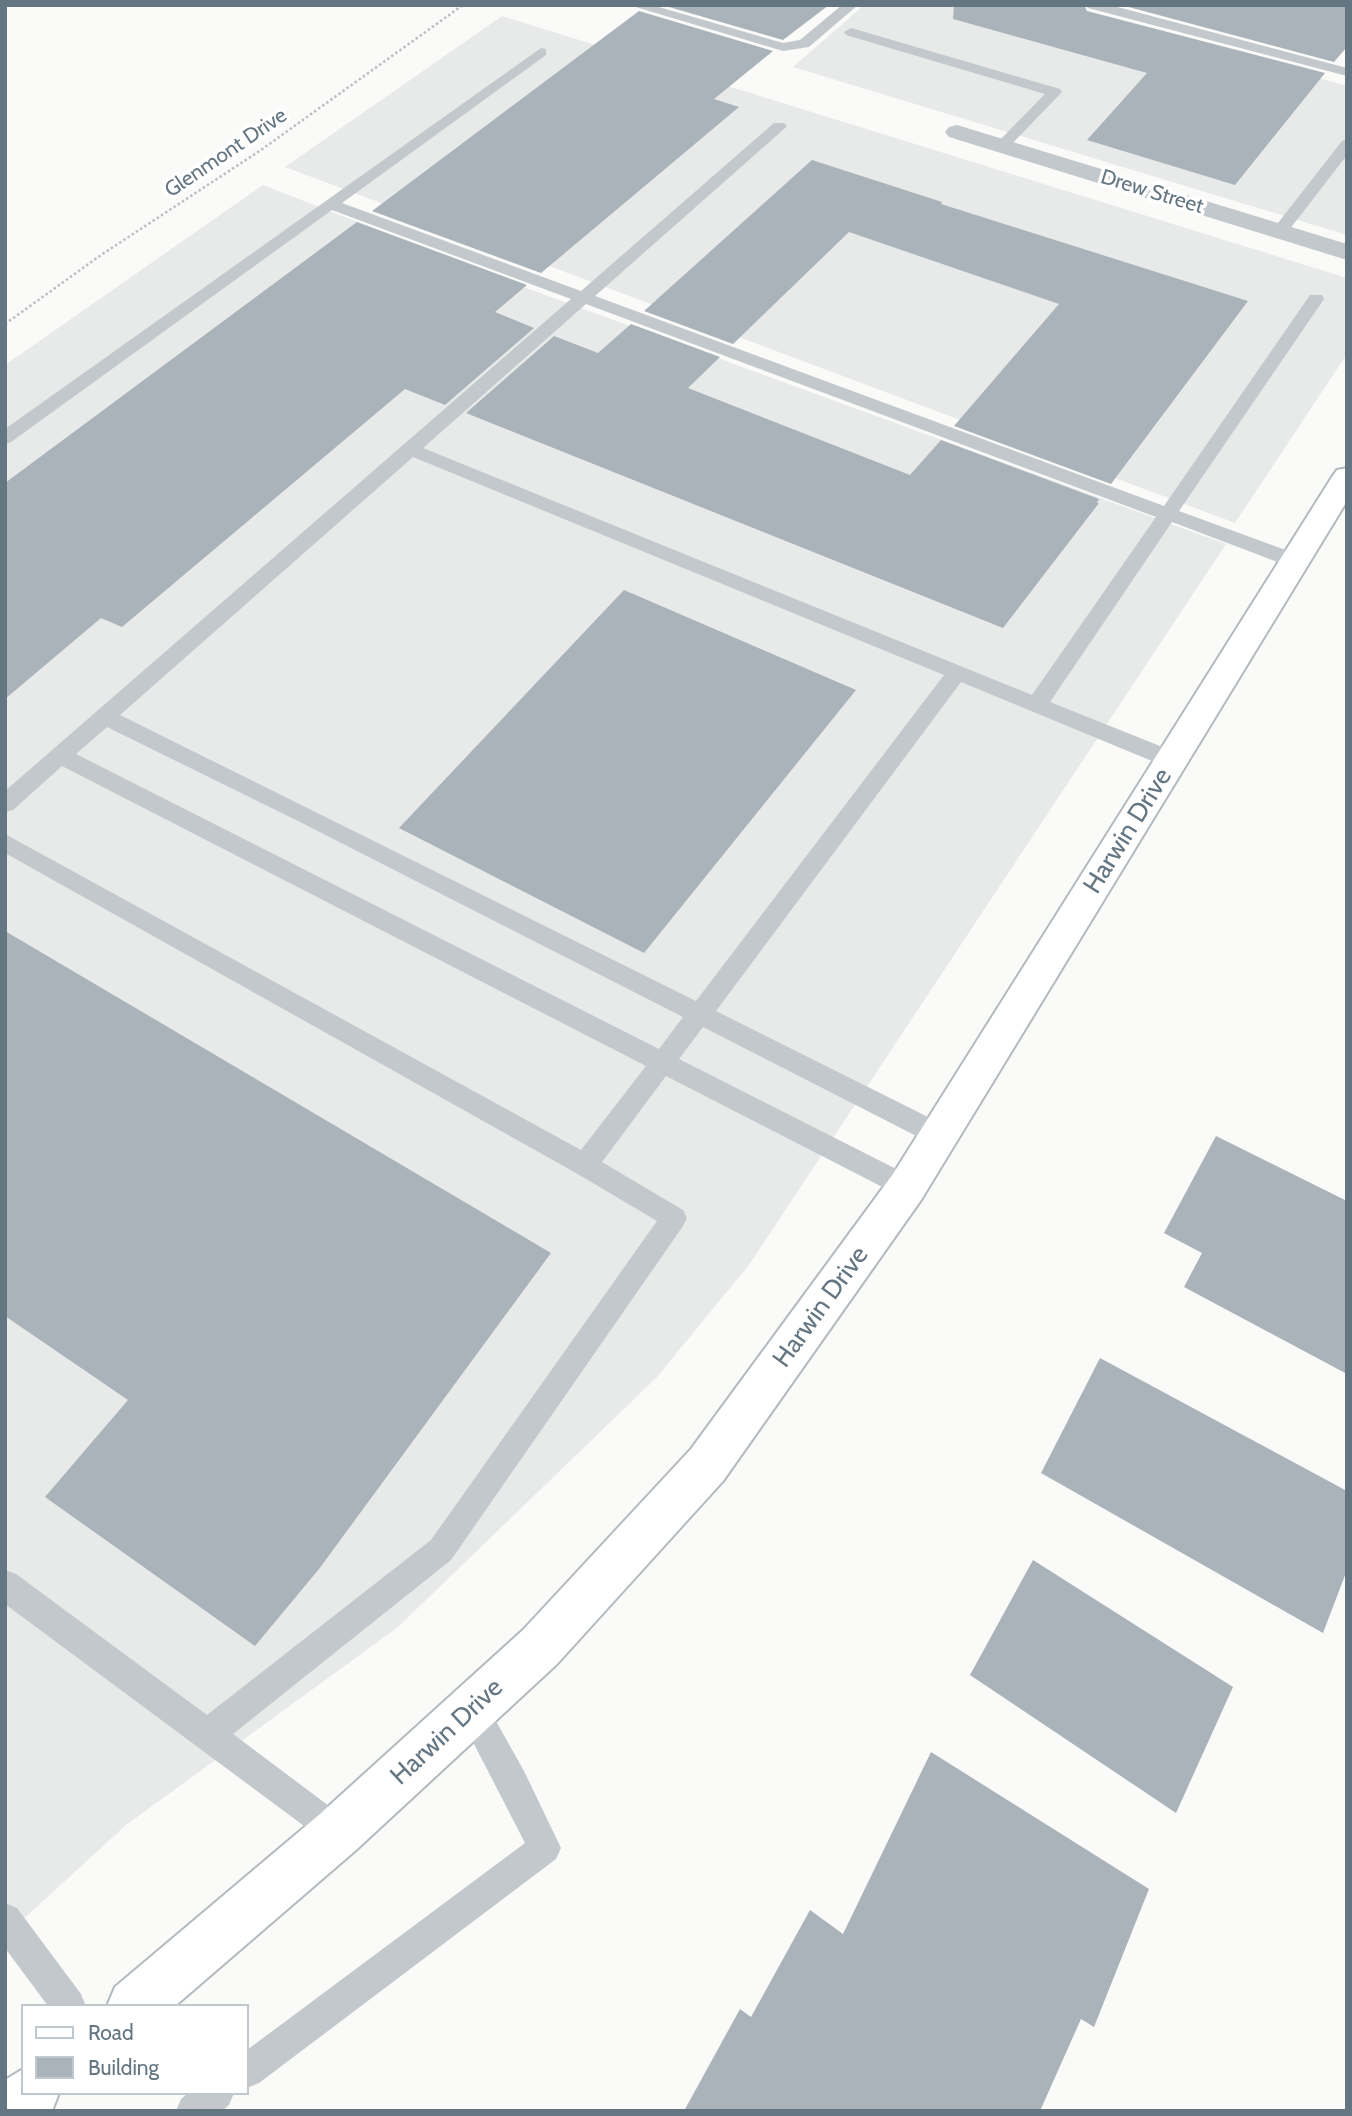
<!DOCTYPE html>
<style>
body{margin:0}
#map{position:relative;width:1352px;height:2116px;overflow:hidden;background:#fafaf8;font-family:Cabin,sans-serif}
canvas{display:block}
.frame{position:absolute;inset:0;border:7px solid #657683;pointer-events:none}
.legend{position:absolute;left:21px;top:2004px;width:228px;height:91px;box-sizing:border-box;background:#fff;border:2px solid #c1c8cd;margin:0;padding:9px 12px;list-style:none;font-size:21px;color:#657683}
.legend li{display:flex;align-items:center;gap:14px;height:35px}
.legend b{width:35px;border:2px solid #c1c8cd}
</style>
<div id="map">
<canvas width="1352" height="2116"></canvas>
<div class="frame"></div>
<ul class="legend">
<li><b style="height:9px;background:#fff"></b>Road</li>
<li><b style="height:19px;background:#aab3b9"></b>Building</li>
</ul>
</div>
<script>
const context = document.querySelector('canvas').getContext('2d');
context.lineJoin = 'round';
function paint(path, color) { context.fillStyle = color; context.fill(path, 'evenodd'); }
const poly = rows => new Path2D(rows.map(r => 'M' + r).join(''));
function trace(path, color, width, dash) { context.strokeStyle = color; context.lineWidth = width; context.lineCap = dash ? 'butt' : 'round'; context.setLineDash(dash || []); context.stroke(path); }
function write(font, color, halo, rows, align = 'center') {
  context.font = font + ' Cabin,sans-serif'; context.lineWidth = 7; context.setLineDash([]); context.textBaseline = 'middle'; context.strokeStyle = halo; context.fillStyle = color; for (const [text, x, y, turn = 0] of rows) {
    context.save(); context.translate(x, y); context.rotate((+turn || 0) * Math.PI / 180); context.textAlign = isNaN(turn) ? turn : align; if (halo) context.strokeText(text, 0, 0); context.fillText(text, 0, 0); context.restore();
  }
}
paint(poly([
 [864,5,1057,5,1347,86,1347,235,793,67],
 [502,16,1347,278,1347,354,1235,523,285,167],
 [263,185,529,289,1226,544,749,1265,656,1378,398,1627,126,1825,5,1936,5,365]
]), '#e8e9e9');
paint(poly([
 [662,5,829,5,783,40],
 [954,5,1084,5,1087,11,1325,73,1235,185,1087,140,1147,73,953,19],
 [1121,5,1347,5,1347,47,1334,62],
 [639,11,773,51,714,99,739,107,541,273,372,211],
 [812,160,942,202,941,204,1248,301,1111,484,954,426,1059,304,849,232,733,344,644,311],
 [357,222,527,285,495,312,534,328,445,405,405,389,122,627,101,618,5,699,5,483],
 [631,324,720,357,688,388,910,475,941,440,1099,499,1097,503,1099,503,1003,628,466,413,554,336,598,353],
 [624,590,856,690,644,953,399,828],
 [5,931,551,1253,319,1569,255,1646,45,1497,128,1400,5,1316],
 [1216,1136,1347,1201,1347,1374,1184,1287,1202,1253,1164,1233],
 [1100,1358,1347,1491,1347,1570,1323,1633,1041,1473],
 [1033,1560,1233,1687,1176,1813,970,1675],
 [931,1752,1149,1889,1094,2027,1081,2019,1040,2111,684,2111,740,2009,751,2017,810,1910,843,1934]
]), '#aab3b9');
const secondary = poly([
 [1347,468,1347,501,921,1200,723,1481,557,1664,356,1850,175,2006,107,2006,115,1987,320,1814,523,1630,691,1449,893,1174,1332,477,1337,470,1347,468],
 [23,2069,23,2093,59,2093,52,2111,5,2111,5,2080,23,2069]
]);
trace(secondary, '#b3babf', 4);
trace(poly([
 [5,324,101,255,261,150,463,5]
]), '#bbbfc2', 2.5, [2.5, 2.5]);
paint(poly([
 [629,5,652,5,783,43,800,40,842,5,858,5,809,47,783,51,629,5],
 [1086,5,1110,5,1347,68,1347,76,1088,8,1086,5],
 [851,28,1060,89,1062,92,1007,149,997,149,994,146,997,143,1045,94,846,35,844,32,851,28],
 [541,48,546,49,546,55,342,203,581,291,774,123,784,123,787,126,784,129,595,296,1164,506,1310,295,1322,295,1324,299,1179,511,1302,556,1305,561,1302,566,1295,567,1288,566,1172,522,1050,702,1180,754,1183,760,1180,766,1172,768,1164,766,961,682,716,1011,948,1127,952,1135,948,1143,939,1146,930,1143,703,1027,679,1059,916,1179,920,1187,916,1195,907,1198,898,1195,666,1076,602,1162,683,1210,687,1218,683,1226,451,1560,233,1734,349,1821,354,1832,349,1843,338,1848,327,1843,5,1604,5,1570,16,1574,207,1715,431,1540,657,1221,576,1173,5,853,5,834,581,1150,646,1066,62,766,13,810,5,812,5,791,571,299,332,210,11,442,5,444,5,429,541,48],
 [586,304,1156,517,1032,695,423,448,586,304],
 [413,457,944,675,696,1001,120,715,413,457],
 [107,727,300,822,683,1017,659,1049,76,754,107,727],
 [1347,139,1347,155,1286,234,1274,234,1272,231,1274,228,1342,141,1347,139],
 [472,1693,483,1698,524,1771,561,1848,556,1859,259,2083,247,2088,247,2050,525,1843,456,1709,461,1698,472,1693],
 [5,1903,17,1908,81,1994,86,2006,48,2006,5,1948,5,1903],
 [188,2093,234,2093,229,2105,222,2111,176,2111,181,2099,188,2093]
]), '#c3c8cc');
paint(poly([
 [957,125,1347,244,1347,260,949,137,945,132,949,127,957,125]
]), '#c3c8cc');
paint(secondary, '#fff');
write('21px', '#657683', '#fff', [
 ["Glenmont Drive",226,153,-34],
 ["Drew Street",1152,192,17]
]);
write('26px', '#657683', '#fff', [
 ["Harwin Drive",1128,831,-58],
 ["Harwin Drive",821,1307,-54],
 ["Harwin Drive",447,1732,-43]
]);
</script>
